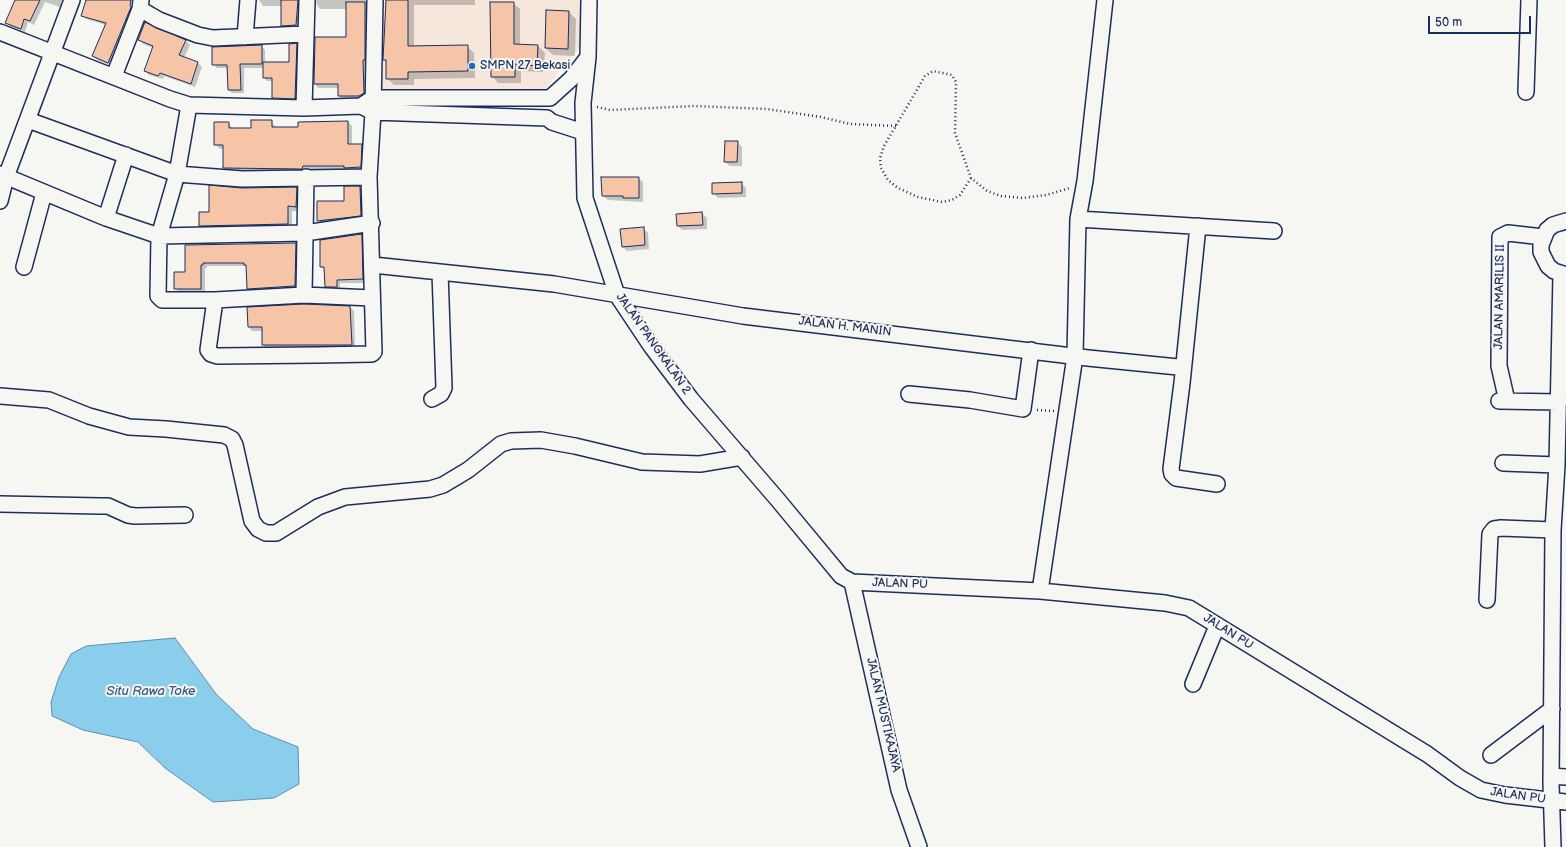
<!DOCTYPE html>
<style>
body{margin:0}
#map{position:relative;width:1566px;height:847px;overflow:hidden;background:#f6f6f2;font-family:"Balsamiq Sans",sans-serif}
canvas{display:block}
.scale{position:absolute;left:1428px;top:16px;width:103px;height:18px;box-sizing:border-box;border:2px solid #1b2f5e;border-top:0;padding-left:5px;font-size:12px;line-height:14px;white-space:nowrap;color:#1b2f5e;-webkit-text-stroke:3px #f6f6f2;paint-order:stroke}
</style>
<div id="map">
<canvas width="1566" height="847"></canvas>
<div class="scale">50 m</div>
</div>
<script>
const context = document.querySelector('canvas').getContext('2d');
context.lineJoin = 'round';
function paint(path, color) { context.fillStyle = color; context.fill(path, 'evenodd'); }
const poly = rows => new Path2D(rows.map(r => 'M' + r).join(''));
function trace(path, color, width, dash) { context.strokeStyle = color; context.lineWidth = width; context.lineCap = dash ? 'butt' : 'round'; context.setLineDash(dash || []); context.stroke(path); }
function write(font, color, halo, rows, align = 'center') {
  context.font = font + ' "Balsamiq Sans",sans-serif'; context.lineWidth = 4; context.setLineDash([]); context.textBaseline = 'middle'; context.strokeStyle = halo; context.fillStyle = color; for (const [text, x, y, turn = 0] of rows) {
    context.save(); context.translate(x, y); context.rotate((+turn || 0) * Math.PI / 180); context.textAlign = isNaN(turn) ? turn : align; if (halo) context.strokeText(text, 0, 0); context.fillText(text, 0, 0); context.restore();
  }
}
paint(poly([
 [383,0,584,0,582,44,539,97,380,89]
]), '#f6e7dc');
const water = poly([
 [175,638,216,694,253,729,298,747,299,784,274,798,213,802,165,768,138,742,83,730,52,716,51,702,59,677,71,654,86,646,175,638]
]);
paint(water, '#8aceeb');
trace(water, '#5e8eb3', 1);
paint(poly([
 [16,0,62,0,60,7,45,2,34,25,28,22,25,32,11,27,6,23],
 [87,0,100,0,130,10,134,13,112,66,97,60,93,56,106,25,86,19,82,15],
 [259,0,304,0,300,29,286,29,282,26,282,6,263,6],
 [316,0,366,0,368,7,368,63,366,63,368,97,363,100,343,100,339,96,339,88,318,88,315,84,347,38,347,13,345,9,320,9,317,5],
 [387,0,475,0,475,5,414,5,414,46,467,46,474,53,475,78,414,79,414,85,394,85,387,78,387,63,384,59,385,27,387,27],
 [513,3,520,9,520,45,538,46,545,53,543,72,521,71,521,83,498,83,492,76],
 [569,12,576,19,575,56,553,55,546,48],
 [145,23,186,41,190,45,184,58,198,63,202,67,195,87,164,76,163,79,149,75,145,71,153,48,143,44,139,39],
 [296,44,299,47,298,101,276,101,273,98,273,81,267,81,264,78,264,68,244,68,244,93,232,93,228,89,228,68,217,68,213,64,261,46,265,50,265,63,290,63],
 [271,121,276,128,299,128,348,122,352,126,352,145,362,145,366,149,363,171,349,172,347,170,307,170,306,173,228,172,224,168,224,149,220,149,215,144,228,123,233,129,252,129],
 [737,142,742,147,742,166,730,166,725,162],
 [638,178,643,182,643,202,608,200,603,196],
 [741,183,746,188,746,197,718,198,713,193],
 [359,187,363,191,365,219,322,224,318,220,345,202],
 [296,188,301,193,301,211,292,211,292,228,205,230,200,226,210,213,242,189],
 [702,213,707,218,707,229,682,230,678,226,677,215],
 [643,228,648,233,649,249,627,251,622,246],
 [361,235,365,238,366,283,340,283,340,291,329,290,326,286,325,270,321,266],
 [295,244,300,248,299,290,252,293,248,289,247,266,207,266,207,268,205,268,205,292,179,292,175,288,186,273,186,246],
 [350,307,354,311,355,348,267,348,263,345,263,331,252,331,249,327]
]), '#0003');
const building = poly([
 [15,0,40,0,30,21,24,19,21,29,5,23,15,0],
 [86,0,131,0,130,5,131,7,108,63,92,56,106,23,81,16,86,0],
 [281,0,298,0,296,25,281,26,281,0],
 [386,0,408,0,408,46,468,45,468,71,408,72,408,79,386,79,386,60,383,60,386,0],
 [346,2,365,2,365,60,363,60,364,93,359,96,338,96,338,84,314,84,315,37,346,37,346,2],
 [490,2,514,2,514,44,538,45,537,66,515,64,515,77,491,77,490,2],
 [546,10,569,11,568,49,545,48,546,10],
 [145,22,186,40,179,55,198,62,191,84,160,73,158,76,144,71,153,46,138,40,145,22],
 [297,43,295,99,272,98,272,78,263,78,263,62,289,62,289,44,297,43],
 [262,45,262,64,240,64,241,90,228,90,227,65,212,65,212,47,262,45],
 [251,120,272,120,272,127,298,127,298,122,348,121,348,144,362,144,361,167,344,168,344,166,303,166,302,169,223,168,223,145,214,145,214,122,229,122,229,128,251,128,251,120],
 [725,141,738,141,737,162,724,162,725,141],
 [601,177,639,177,639,198,623,198,623,196,602,196,601,177],
 [742,182,742,193,712,194,712,183,742,182],
 [209,185,242,188,297,187,296,207,288,206,288,224,199,226,199,212,209,212,209,185],
 [344,186,360,186,361,216,317,221,317,201,344,201,344,186],
 [702,212,703,225,677,226,676,214,702,212],
 [644,227,645,245,622,247,620,229,644,227],
 [362,234,363,279,337,280,337,287,325,287,324,267,320,267,320,240,362,234],
 [296,243,295,286,247,289,246,265,244,265,244,263,203,263,203,265,201,265,201,289,174,289,174,272,185,272,185,245,296,243],
 [304,304,350,306,352,345,262,345,262,327,248,327,247,307,304,304]
]);
paint(building, '#f6c4a7');
trace(building, '#1b2f5e', 1);
const minor = poly([
 [589,0,588,57,583,103,585,198,617,295,651,346,691,399,778,500,841,576,852,582,1040,591,1165,603,1189,608,1427,754,1460,778,1481,790,1505,795,1566,802],
 [140,9,159,20,198,35,213,38,305,34],
 [0,32,170,99,189,105,304,108,361,106],
 [245,37,248,0],
 [114,76,140,9,141,0],
 [1526,92,1529,0],
 [189,105,177,174,159,236,158,296,162,300,215,300,304,295,372,298],
 [304,108,307,0],
 [28,120,177,174,242,179,369,177],
 [583,132,552,122,547,118,373,112,361,106,373,98,550,98,571,79,588,57],
 [0,174,106,218,159,236,305,233,372,223],
 [0,201,6,177,72,0],
 [106,218,126,155],
 [1078,219,1274,231],
 [1566,221,1553,225,1547,230,1541,245,1541,252,1548,266,1554,271,1566,275],
 [1198,226,1182,383,1171,469,1172,474,1176,478,1217,484],
 [373,265,554,284,743,316,1088,358,1178,367],
 [24,267,44,193],
 [304,295,306,177],
 [215,300,208,350,211,354,217,356,317,355,372,354,374,352,369,177,373,112,375,0],
 [909,394,970,400,1023,409,1031,350],
 [0,396,49,400,89,416,129,427,166,429,224,435,232,439,235,445,252,521,258,529,266,533,276,533,318,507,345,497,430,489,443,485,468,470,501,444,511,441,541,440,575,446,642,462,700,464,742,457],
 [432,399,441,394,444,388,440,272],
 [1499,401,1559,402],
 [1507,401,1499,366,1500,237,1508,233,1543,237],
 [1503,463,1557,465],
 [0,504,100,506,108,506,128,515,135,516,185,515],
 [852,582,899,790,919,847],
 [1040,591,1075,356,1078,219,1085,181,1105,0],
 [1487,600,1490,534,1494,529,1501,528,1553,530],
 [1193,684,1217,626],
 [1491,755,1552,709],
 [1551,776,1566,777],
 [1553,847,1551,783,1553,530,1557,465,1561,274]
]);
trace(minor, '#1b2f5e', 18);
trace(poly([
 [597,107,610,110,694,106,767,109,821,117,850,124,896,126],
 [971,178,960,195,952,200,942,202,918,197,898,188,888,180,881,168,880,158,884,146,925,76,933,71,952,75,956,82,955,133,971,178,987,191,1001,196,1023,198,1046,195,1070,188],
 [1037,410,1054,411]
]), '#1b2f5e', 2.5, [1, 3]);
trace(minor, '#f6f6f2', 15);
for (const [x, y, r, color] of [
 [472,66,4,"#1f6fb2"]
]) { const dot = new Path2D(); dot.arc(x, y, r, 0, 2 * Math.PI); context.fillStyle = color; context.fill(dot); trace(dot, '#f6f6f2', 1.5); }
write('12px', '#1b2f5e', '#f6f6f2', [
 ["SMPN 27 Bekasi",480,66]
], 'left');
write('12px', '#1b2f5e', '#f6f6f2', [
 ["JALAN AMARILIS II",1500,297,-89],
 ["JALAN H. MANIN",845,327,7],
 ["JALAN PANGKALAN 2",653,344,55],
 ["JALAN PU",900,584,2],
 ["JALAN PU",1228,632,32],
 ["JALAN MUSTIKAJAYA",883,715,77],
 ["JALAN PU",1518,796,8]
]);
write('italic 13px', '#375781', '#f6f6f2', [
 ["Situ Rawa Toke",151,692]
]);
</script>
